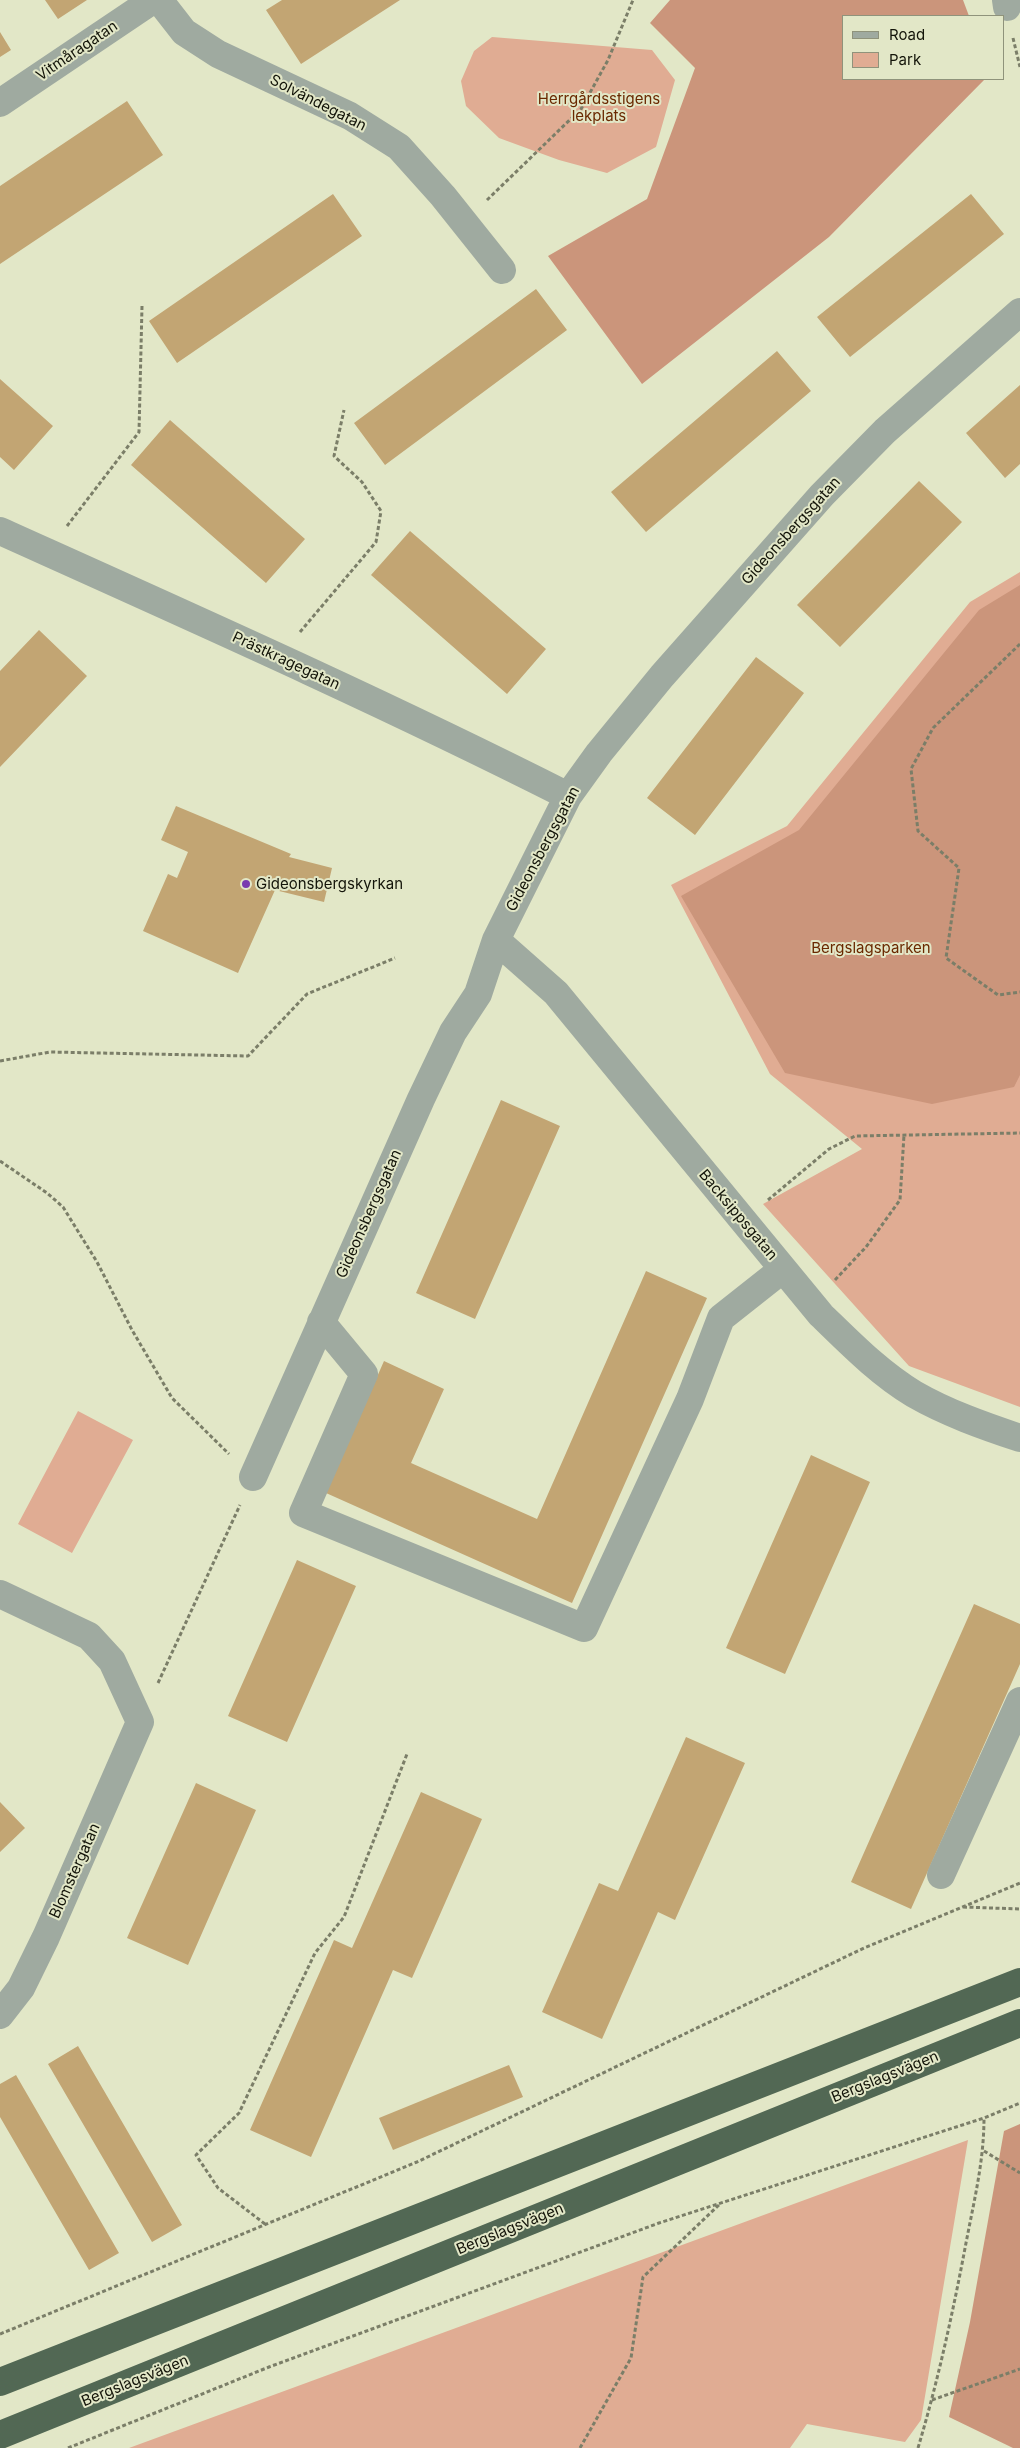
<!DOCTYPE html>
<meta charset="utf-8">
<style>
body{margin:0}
#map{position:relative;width:1020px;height:2448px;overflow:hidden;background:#e2e7c7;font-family:Inter,sans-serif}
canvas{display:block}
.legend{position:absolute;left:842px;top:15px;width:162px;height:65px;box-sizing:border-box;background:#e2e7c7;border:1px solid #8f937b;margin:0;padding:6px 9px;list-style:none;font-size:15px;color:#131409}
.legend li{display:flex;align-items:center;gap:10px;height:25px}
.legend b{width:25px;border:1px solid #8f937b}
</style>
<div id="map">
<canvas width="1020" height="2448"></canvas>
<ul class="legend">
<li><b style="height:6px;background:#9faaa0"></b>Road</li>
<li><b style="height:14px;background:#e0ac93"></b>Park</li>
</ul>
</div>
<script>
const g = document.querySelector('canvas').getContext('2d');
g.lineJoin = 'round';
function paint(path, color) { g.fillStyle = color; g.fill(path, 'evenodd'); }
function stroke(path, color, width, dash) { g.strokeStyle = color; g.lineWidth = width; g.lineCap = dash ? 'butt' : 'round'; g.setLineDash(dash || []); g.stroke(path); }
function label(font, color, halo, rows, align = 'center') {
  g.font = font + ' Inter,sans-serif'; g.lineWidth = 4; g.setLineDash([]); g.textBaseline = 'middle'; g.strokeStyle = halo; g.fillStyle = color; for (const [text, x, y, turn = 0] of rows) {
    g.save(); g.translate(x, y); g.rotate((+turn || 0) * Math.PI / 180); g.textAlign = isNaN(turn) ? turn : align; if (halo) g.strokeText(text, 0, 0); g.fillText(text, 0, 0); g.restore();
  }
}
const green = new Path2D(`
 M492 37 652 50 675 80 656 147 607 173 559 160 499 138 466 106 461 81 474 51Z
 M1020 572V1407L909 1366 763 1204 862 1149 770 1074 671 885 787 826 970 602Z
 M78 1411 133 1440 72 1553 18 1524Z
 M968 2140 921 2420 905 2442 807 2424 790 2448H129Z`);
const forest = new Path2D(`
 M670 0H963L969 16H844V79H985L829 237 642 384 548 256 647 199 695 68 650 23Z
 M1020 585V1075L1014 1087 932 1104 785 1073 681 896 799 830 979 610Z
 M1020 2124V2448H1013L949 2417 970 2322 1004 2131Z`);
const building = new Path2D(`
 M45 0H87L58 19Z
 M282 0H400L301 64 266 10Z
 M0 32 11 50 0 57Z
 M127 101 163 155 0 264V186Z
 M333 194 362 236 177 363 149 321Z
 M971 194 1004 234 850 357 817 317Z
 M536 289 567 330 385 465 354 423Z
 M777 351 811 391 646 532 611 492Z
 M0 379 53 426 14 470 0 457Z
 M1020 385V464L1005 478 966 433Z
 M170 420 305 539 266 583 131 465Z
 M919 481 962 522 840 647 797 605Z
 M410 531 546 649 507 694 371 575Z
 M39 630 87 676 0 767V671Z
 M756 657 804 693 695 835 647 798Z
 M176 806 291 854 289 857 332 868 324 902 275 890 238 973 143 931 168 874 177 878 188 852 161 840Z
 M501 1100 560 1126 475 1319 416 1293Z
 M646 1271 707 1298 572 1603 326 1493 384 1361 444 1389 411 1463 537 1519Z
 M811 1455 870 1482 785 1674 726 1648Z
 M297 1560 356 1586 287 1742 228 1716Z
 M974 1604 1020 1624V1664L911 1909 851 1882Z
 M686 1737 745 1763 675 1920 658 1912 602 2039 542 2012 599 1883 618 1891Z
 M196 1783 256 1810 188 1965 127 1938Z
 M421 1792 482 1819 412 1978 393 1970 311 2157 250 2130 334 1940 352 1948Z
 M0 1802 25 1828 0 1852Z
 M78 2046 182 2225 152 2242 48 2064Z
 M509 2065 523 2097 393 2150 379 2118Z
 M16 2075 119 2253 89 2270 0 2117V2084Z`);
const path = new Path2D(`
 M1013 38 1020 67
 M487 200 581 109 608 60 633 0
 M67 526 139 432 142 306
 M300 632 376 542 381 511 362 482 334 456 344 410
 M1020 644 933 728 911 769 918 831 959 868 946 958 998 995 1020 992
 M0 1061 50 1052 248 1056 307 994 395 958
 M0 1161 47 1193 63 1207 97 1262 132 1330 172 1398 229 1454
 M768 1200 829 1149 855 1136 1020 1133
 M835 1280 866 1247 900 1200 904 1135
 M158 1683 240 1505
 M963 1907 1020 1909
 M984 2151 1020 2173
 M265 2224 218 2188 196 2155 239 2113 315 1953 344 1917 407 1754
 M0 2334 417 2162 864 1948 1020 1883
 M932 2400 1020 2369
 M68 2448 269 2367 659 2223 984 2118 1020 2103
 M580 2448 631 2358 643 2277 720 2204
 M918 2448C938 2381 953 2312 966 2243 974 2201 984 2161 984 2118`);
const minor = new Path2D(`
 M159 0 184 32 218 54 350 116 399 147 443 196 502 270
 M1006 0 1007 7
 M0 103 153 0
 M0 531C191 617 382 702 568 796
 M496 940 556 993 821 1315C850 1343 879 1373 914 1394 947 1413 984 1426 1020 1438
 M321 1322 364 1374 303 1513 584 1628 690 1399 721 1318 783 1269
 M253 1477 421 1099 453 1032 478 994 496 940 568 796 599 753 662 676 822 495 885 431 1020 312
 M0 1594 89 1636 112 1661 140 1722 46 1937 21 1988 0 2015
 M941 1875 1020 1701`);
const highway = new Path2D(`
 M0 2382 1020 1982
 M0 2435 1020 2023`);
const markers = [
 [246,884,5,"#793aaf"]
];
const streetNames = [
 ["Vitmåragatan",77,51,-34],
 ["Solvändegatan",318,103,27],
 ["Gideonsbergsgatan",791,531,-48],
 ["Prästkragegatan",286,661,25],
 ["Gideonsbergsgatan",543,849,-62],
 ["Gideonsbergsgatan",369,1214,-66],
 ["Backsippsgatan",738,1215,50],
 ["Blomstergatan",75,1871,-66],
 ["Bergslagsvägen",885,2077,-22],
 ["Bergslagsvägen",510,2229,-22],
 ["Bergslagsvägen",135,2381,-22]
];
const parkNames = [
 ["Herrgårdsstigens",599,99],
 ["lekplats",599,116],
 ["Bergslagsparken",871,948]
];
const poiNames = [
 ["Gideonsbergskyrkan",256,884]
];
paint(green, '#e0ac93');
paint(forest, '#cb957b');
paint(building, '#c2a573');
stroke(path, '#7b7e68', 3, [4, 2.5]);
stroke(minor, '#9faaa0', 28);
stroke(highway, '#526854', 28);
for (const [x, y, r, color] of markers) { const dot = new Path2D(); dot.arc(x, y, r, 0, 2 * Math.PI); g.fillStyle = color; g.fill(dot); stroke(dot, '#e2e7c7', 2); }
label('15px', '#131409', '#e2e7c7', streetNames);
label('15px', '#6a2900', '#e2e7c7', parkNames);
label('15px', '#131409', '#e2e7c7', poiNames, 'left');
</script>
